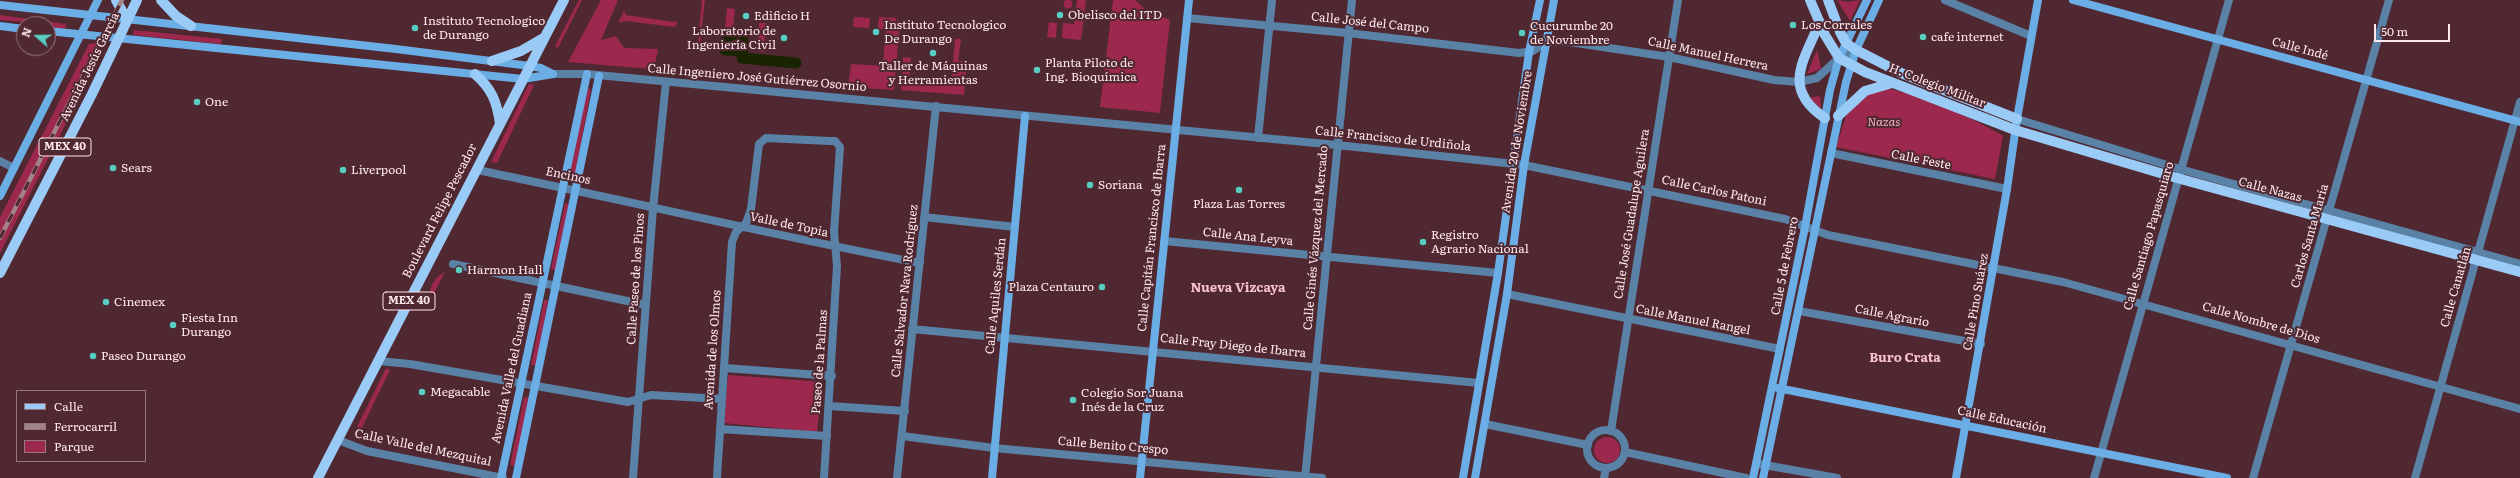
<!DOCTYPE html>
<meta charset="utf-8">
<style>
body{margin:0}
#map{position:relative;width:2520px;height:478px;overflow:hidden;background:#502831;font-family:Literata,serif}
canvas{display:block}
.legend{position:absolute;left:16px;top:390px;width:130px;height:72px;box-sizing:border-box;background:#502831;border:1px solid #96757c;margin:0;padding:5px 7px;list-style:none;font-size:12px;color:#fee8ec}
.legend li{display:flex;align-items:center;gap:8px;height:20px}
.legend b{width:20px;border:1px solid #96757c}
.north{position:absolute;left:16px;top:16px;width:40px;height:40px;box-sizing:border-box;background:#502831;border:1px solid #96757c;border-radius:50%;rotate:290deg;font-size:11px;font-weight:700;line-height:16px;text-align:center;color:#fee8ec}
.north::after{content:'';display:block;margin:auto;width:14px;height:18px;background:#57cec1;clip-path:polygon(50% 0,100% 100%,50% 72%,0 100%)}
.scale{position:absolute;left:2374px;top:24px;width:76px;height:18px;box-sizing:border-box;border:2px solid #fee8ec;border-top:0;padding-left:5px;font-size:12px;line-height:14px;white-space:nowrap;color:#fee8ec;-webkit-text-stroke:3px #502831;paint-order:stroke}
</style>
<div id="map">
<canvas width="2520" height="478"></canvas>
<ul class="legend">
<li><b style="height:5px;background:#9acbf7"></b>Calle</li>
<li><b style="height:5px;background:#a2838a"></b>Ferrocarril</li>
<li><b style="height:11px;background:#9c284e"></b>Parque</li>
</ul>
<div class="north">N</div>
<div class="scale">50 m</div>
</div>
<script>
const g = document.querySelector('canvas').getContext('2d');
g.lineJoin = 'round';
function paint(path, color) { g.fillStyle = color; g.fill(path, 'evenodd'); }
function stroke(path, color, width, dash) { g.strokeStyle = color; g.lineWidth = width; g.lineCap = dash ? 'butt' : 'round'; g.setLineDash(dash || []); g.stroke(path); }
function label(font, color, halo, rows, align = 'center') {
  g.font = font + ' Literata,serif'; g.lineWidth = 4; g.setLineDash([]); g.textBaseline = 'middle'; g.strokeStyle = halo; g.fillStyle = color; for (const [text, x, y, turn = 0] of rows) {
    g.save(); g.translate(x, y); g.rotate((+turn || 0) * Math.PI / 180); g.textAlign = isNaN(turn) ? turn : align; if (halo) g.strokeText(text, 0, 0); g.fillText(text, 0, 0); g.restore();
  }
}
const green = new Path2D(`
 M1063.5 4a4.5 4.5 0 1 1 9 0a4.5 4.5 0 1 1-9 0Z
 M579 0H582L558 48 555 46Z
 M601 0H618L601 40 616 36 624 48 658 49 655 64 651 69 568 62Z
 M702 0H705L700 43H698Z
 M1077 0H1086L1081 40 1062 38 1063 23 1074 24Z
 M1113 0H1135L1146 10 1170 20 1160 113 1100 107Z
 M1837 0 1848 2 1860 0 1850 21Z
 M727 8 735 9 733 28 725 27Z
 M624 11 626 15 674 22 677 21V24L675 27 625 21 618 23Z
 M0 15 66 24 65 29 48 27V24L0 20Z
 M854 17 870 18 869 28 853 27Z
 M879 17 896 18V21H900L894 90 848 87 851 64 883 66 886 29H878Z
 M1049 22 1057 23 1056 38 1047 37Z
 M759 23H766L764 52 757 51Z
 M134 30 222 39 221 44 133 35Z
 M955 39H961L958 61H967L964 95 901 90 903 57 911 58 909 80 951 84Z
 M95 43 102 53 0 253V217L89 44Z
 M1817 50 1821 69 1807 74Z
 M529 84 534 85 497 163 491 162Z
 M586 88 591 89 575 175 570 174Z
 M1884 88C1910 91 1981 121 2003 136L1995 179 1836 147 1848 110 1860 96Z
 M1820 96 1821 109 1809 98Z
 M565 203 569 204 555 270 551 269Z
 M445 272 430 301C428 289 434 277 445 272Z
 M544 300H548L537 366 531 365Z
 M386 368 390 370 359 434 355 431Z
 M728 375 823 382 817 432 724 423Z
 M524 397 530 398 515 466 510 465Z
 M1594 450a13 13 0 1 1 26 0a13 13 0 1 1-26 0Z`);
const canal = new Path2D(`
 M731 33 742 35 743 51 725 50 726 40Z
 M743 51 742 58 796 63`);
const street = new Path2D(`
 M1945 0 2031 36
 M1187 18 1348 33 1519 53 1533 51 1546 42 1563 41 1669 57 1774 80 1799 82 1817 78 1839 58 1856 50
 M553 74H587L1337 145 1524 165 1785 219 1828 235 2063 282 2520 409
 M2017 119 2180 169 2520 264
 M1258 138 1272 0
 M1831 153 2007 189
 M0 161 14 168
 M477 170C625 200 771 235 920 263
 M924 217 1015 227
 M1164 241 1498 273
 M453 264 646 305
 M1507 294 1780 349
 M1799 311 1981 344
 M912 329 1479 383
 M379 361 410 364 628 402 651 395 722 399
 M725 368 832 376
 M829 406 905 411
 M1485 424 1588 445
 M720 429 827 436
 M1587 449a19 19 0 1 1 38 0a19 19 0 1 1-38 0Z
 M1611 431 1678 0
 M902 436 994 448 1322 478
 M338 440 367 451 503 478
 M1625 452 1746 478
 M1759 464 1837 478
 M633 478 653 208 666 82
 M717 478 732 242 736 232 746 223 751 209 759 144 766 138 830 141H835L840 147 834 232 837 266 824 478
 M897 478 936 106
 M1305 478 1352 0
 M1604 478 1606 468
 M2094 478 2229 0
 M2253 478 2389 0
 M2415 478 2520 102`);
const secondary = new Path2D(`
 M2073 0 2520 122
 M0 5 396 49 530 66 541 68 553 74
 M0 26 24 29
 M48 31 523 79 553 74
 M0 196 98 0
 M1778 388 2227 478
 M501 478 587 74
 M516 478 599 76
 M992 478 1025 116
 M1140 478 1189 0
 M1463 478 1498 273 1529 52 1540 0
 M1475 478 1507 294 1524 165 1554 0
 M1753 478 1805 227 1830 90 1839 58 1867 0
 M1763 478 1846 82 1856 50 1879 0
 M1956 478 2007 189 2017 119 2038 0`);
const primary = new Path2D(`
 M116 0 127 20
 M161 0 176 16 191 26
 M1810 0 1825 35 1839 58 1865 72 2015 130 2177 178 2520 272
 M1828 0 1840 32 1846 43 1856 50 1901 73 2017 119
 M1820 22C1804 60 1781 89 1825 118
 M492 61 521 51 545 37
 M475 74C492 89 497 102 500 124
 M1838 116 1865 91 1892 83
 M0 273 92 94 137 0
 M318 478 564 0`);
const rail = new Path2D(`
 M0 238 122 0`);
const markers = [
 [1060,15,4,"#57cec1"],
 [746,16,4,"#57cec1"],
 [1793,25,4,"#57cec1"],
 [415,28,4,"#57cec1"],
 [876,32,4,"#57cec1"],
 [1522,33,4,"#57cec1"],
 [1923,37,4,"#57cec1"],
 [784,38,4,"#57cec1"],
 [933,53,4,"#57cec1"],
 [1037,70,4,"#57cec1"],
 [197,102,4,"#57cec1"],
 [113,168,4,"#57cec1"],
 [343,170,4,"#57cec1"],
 [1090,185,4,"#57cec1"],
 [1239,190,4,"#57cec1"],
 [1423,242,4,"#57cec1"],
 [459,270,4,"#57cec1"],
 [1102,287,4,"#57cec1"],
 [106,302,4,"#57cec1"],
 [173,325,4,"#57cec1"],
 [93,356,4,"#57cec1"],
 [422,392,4,"#57cec1"],
 [1073,400,4,"#57cec1"]
];
const shields = [
 [65,147,52],
 [409,301,52]
];
const shieldNames = [
 ["MEX 40",65,147],
 ["MEX 40",409,301]
];
const poiNames = [
 ["Obelisco del ITD",1068,15],
 ["Edificio H",754,16],
 ["Instituto Tecnologico",423,21],
 ["de Durango",423,35],
 ["Instituto Tecnologico",884,25],
 ["De Durango",884,39],
 ["Los Corrales",1801,25],
 ["Cucurumbe 20",1530,26],
 ["de Noviembre",1530,40],
 ["Laboratorio de",776,31,"right"],
 ["Ingeniería Civil",776,45,"right"],
 ["cafe internet",1931,37],
 ["Planta Piloto de",1045,63],
 ["Ing. Bioquímica",1045,77],
 ["Taller de Máquinas",933,66,"center"],
 ["y Herramientas",933,80,"center"],
 ["One",205,102],
 ["Sears",121,168],
 ["Liverpool",351,170],
 ["Soriana",1098,185],
 ["Plaza Las Torres",1239,204,"center"],
 ["Registro",1431,235],
 ["Agrario Nacional",1431,249],
 ["Harmon Hall",467,270],
 ["Plaza Centauro",1094,287,"right"],
 ["Cinemex",114,302],
 ["Fiesta Inn",181,318],
 ["Durango",181,332],
 ["Paseo Durango",101,356],
 ["Megacable",430,392],
 ["Colegio Sor Juana",1081,393],
 ["Inés de la Cruz",1081,407]
];
const streetNames = [
 ["Calle José del Campo",1370,23,6],
 ["Calle Indé",2300,49,15],
 ["Calle Manuel Herrera",1708,54,12],
 ["Avenida Jesús García",90,67,-64],
 ["Calle Ingeniero José Gutiérrez Osornio",757,78,5],
 ["H. Colegio Militar",1937,86,21],
 ["Calle Francisco de Urdiñola",1393,139,6],
 ["Avenida 20 de Noviembre",1517,142,-81],
 ["Calle Feste",1921,160,11],
 ["Encinos",568,176,12],
 ["Calle Nazas",2270,190,15],
 ["Calle Carlos Patoni",1714,191,12],
 ["Boulevard Felipe Pescador",440,211,-63],
 ["Calle José Guadalupe Aguilera",1632,214,-81],
 ["Valle de Topia",789,225,12],
 ["Calle Santiago Papasquiaro",2149,236,-74],
 ["Carlos Santa María",2310,236,-74],
 ["Calle Ana Leyva",1248,237,6],
 ["Calle Capitán Francisco de Ibarra",1152,238,-84],
 ["Calle Ginés Vázquez del Mercado",1316,238,-85],
 ["Calle 5 de Febrero",1785,266,-79],
 ["Calle Paseo de los Pinos",636,279,-86],
 ["Calle Canatlán",2456,287,-74],
 ["Calle Salvador Nava Rodríguez",905,291,-84],
 ["Calle Aquiles Serdán",996,296,-84],
 ["Calle Pino Suárez",1976,302,-80],
 ["Calle Agrario",1892,316,11],
 ["Calle Manuel Rangel",1693,320,11],
 ["Calle Nombre de Dios",2261,323,16],
 ["Calle Fray Diego de Ibarra",1233,346,6],
 ["Avenida de los Olmos",713,350,-86],
 ["Paseo de la Palmas",820,362,-86],
 ["Avenida Valle del Guadiana",512,368,-78],
 ["Calle Educación",2002,420,12],
 ["Calle Benito Crespo",1113,446,5],
 ["Calle Valle del Mezquital",423,448,12]
];
const parkNames = [
 ["Nazas",1884,122]
];
const neighbourhoodNames = [
 ["Nueva Vizcaya",1238,288],
 ["Buro Crata",1905,358]
];
paint(green, '#9c284e');
stroke(canal, '#192500', 11);
stroke(street, '#5a82a6', 8);
stroke(secondary, '#6bade5', 8);
stroke(primary, '#9acbf7', 10);
stroke(rail, '#a2838a', 4.5);
stroke(rail, '#502831', 3, [9]);
for (const [x, y, r, color] of markers) { const dot = new Path2D(); dot.arc(x, y, r, 0, 2 * Math.PI); g.fillStyle = color; g.fill(dot); stroke(dot, '#502831', 1.5); }
for (const [x, y, w] of shields) { const box = new Path2D(); box.roundRect(x - w / 2, y - 9, w, 18, 3); g.fillStyle = '#502831'; g.fill(box); stroke(box, '#fee8ec', 1); }
label('bold 11px', '#fee8ec', null, shieldNames);
label('12px', '#fee8ec', '#502831', poiNames, 'left');
label('12px', '#fee8ec', '#502831', streetNames);
label('italic 12px', '#ecaeba', '#502831', parkNames);
label('bold 13px', '#f8c3cd', '#502831', neighbourhoodNames);
</script>
